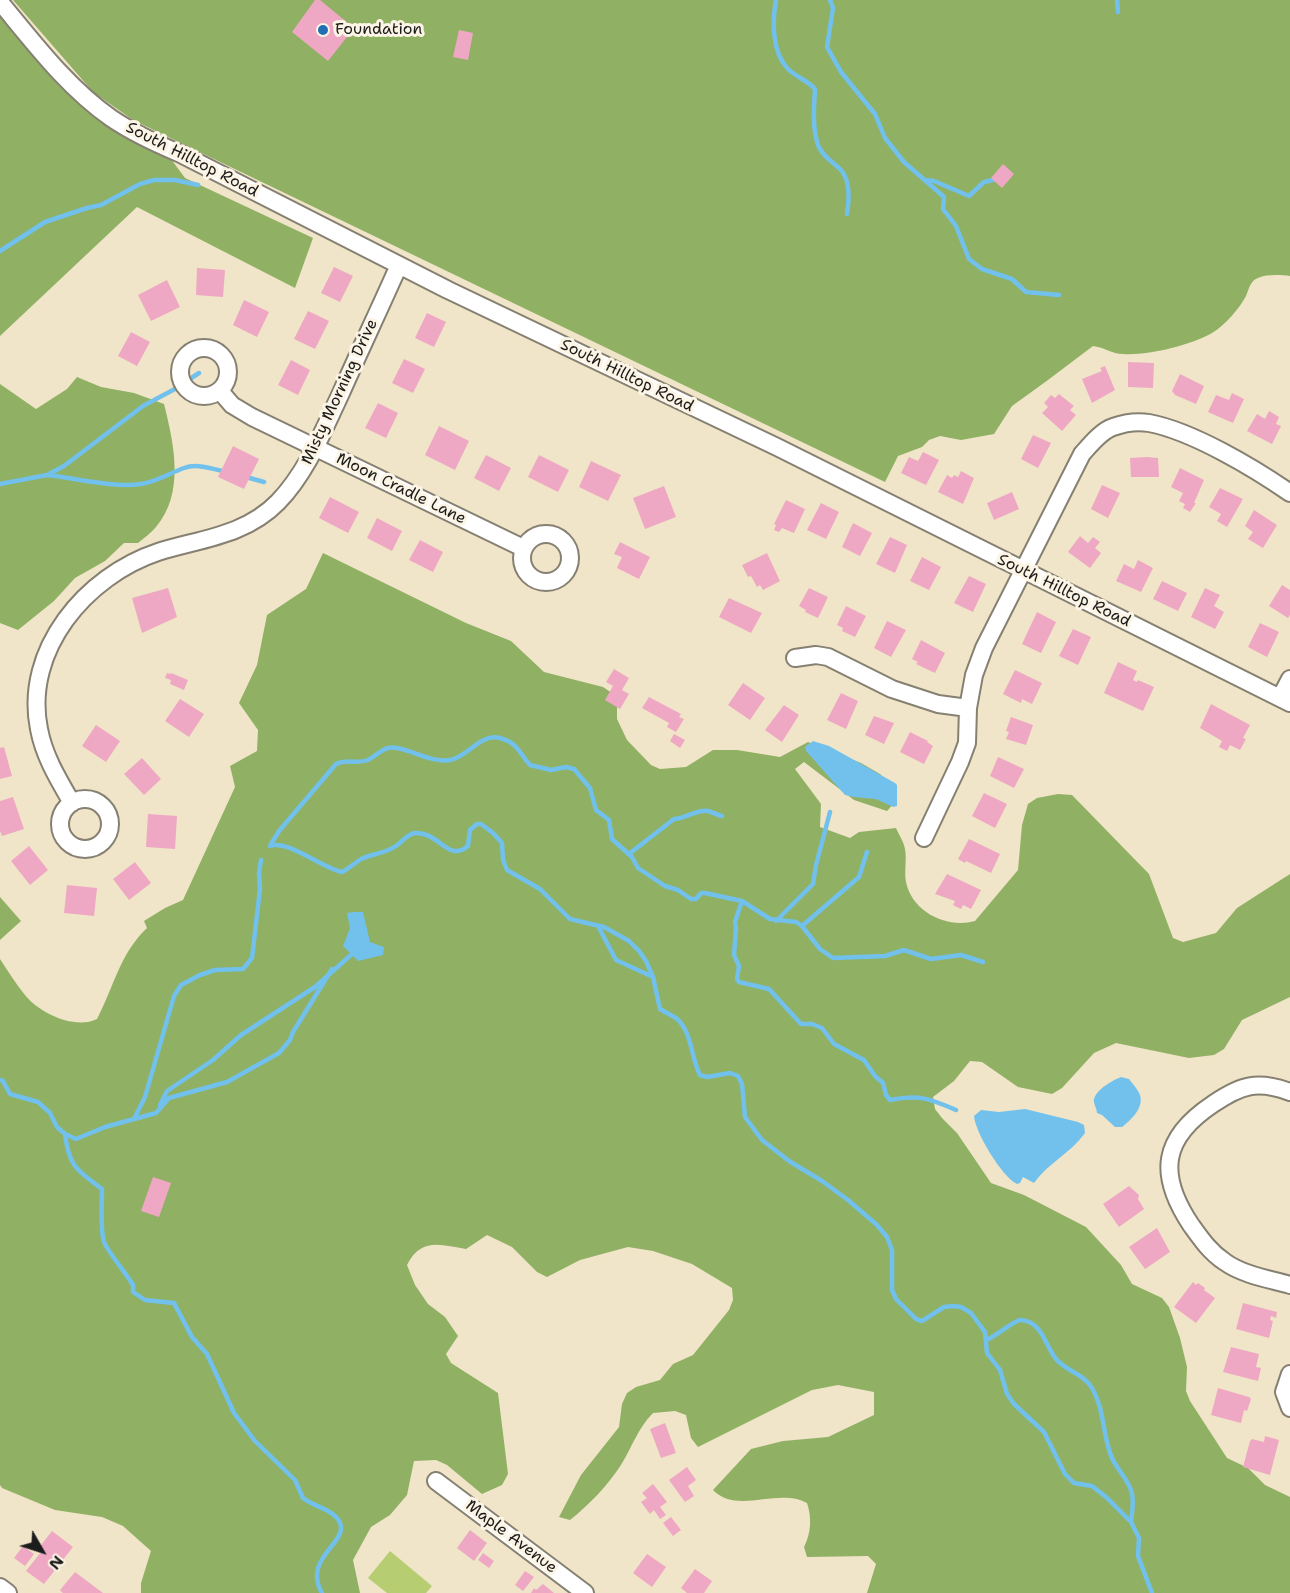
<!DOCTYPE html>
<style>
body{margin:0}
#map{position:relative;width:1290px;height:1593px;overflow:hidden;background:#f0e5c8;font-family:"Shantell Sans",sans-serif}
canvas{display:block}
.north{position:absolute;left:12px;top:1521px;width:60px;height:60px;-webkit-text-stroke:4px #fcf5e5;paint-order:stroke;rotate:129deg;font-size:16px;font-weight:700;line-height:24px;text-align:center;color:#1c1c1c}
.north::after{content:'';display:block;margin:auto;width:21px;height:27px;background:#1c1c1c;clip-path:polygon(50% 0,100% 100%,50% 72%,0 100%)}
</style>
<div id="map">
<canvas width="1290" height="1593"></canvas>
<div class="north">N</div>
</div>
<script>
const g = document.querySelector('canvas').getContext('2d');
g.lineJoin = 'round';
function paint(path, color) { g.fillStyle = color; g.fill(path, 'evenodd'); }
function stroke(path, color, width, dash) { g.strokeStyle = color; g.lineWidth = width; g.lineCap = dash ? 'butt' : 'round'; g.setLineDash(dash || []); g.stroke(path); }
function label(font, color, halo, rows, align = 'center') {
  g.font = font + ' "Shantell Sans",sans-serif'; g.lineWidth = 6; g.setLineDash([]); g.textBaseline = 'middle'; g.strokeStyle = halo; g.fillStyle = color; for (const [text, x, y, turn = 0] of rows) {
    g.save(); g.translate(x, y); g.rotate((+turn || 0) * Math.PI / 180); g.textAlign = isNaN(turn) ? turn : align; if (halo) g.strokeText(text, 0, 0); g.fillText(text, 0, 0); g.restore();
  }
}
const green = new Path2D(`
 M390 1551 432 1586 426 1593H387L368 1578Z`);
const forest = new Path2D(`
 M13 0H1290V276C1281 275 1267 274 1258 278 1250 281 1249 289 1246 296 1239 309 1225 325 1212 333 1192 345 1146 356 1123 354 1112 354 1104 347 1093 346L1048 380 1012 406 994 434 961 440 940 436 929 440 922 447 898 456 885 482 133 120 93 92Z
 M0 14 25 44 168 155 185 178 313 238 295 288 137 207 0 336Z
 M77 377 101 387 134 393 164 404C174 444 185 493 156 527 151 533 144 538 138 543H124L105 561 75 578 54 601 18 630 0 623V384L36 409 67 389Z
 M323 553 466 623 511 641 544 672 603 687 612 693 617 704V719L627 740 651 765 660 769 686 767 713 750H737L780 757 808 742 861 763 880 774 897 791 895 802 887 811 854 800 804 762 795 769 821 804 820 827 850 838 859 832 896 828C899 835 904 842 905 849 907 860 904 872 906 882 912 912 947 929 975 921L1018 870 1022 825 1028 804 1037 798 1058 794 1072 795 1149 874 1173 938 1183 942 1216 933 1237 908 1290 874V997L1242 1020 1224 1049 1214 1055 1189 1058 1116 1043 1094 1053 1062 1088 1052 1094 1018 1087 982 1062 970 1061 954 1081 933 1097 935 1109 942 1118 957 1133 991 1183 1024 1195 1086 1227 1121 1265 1132 1284 1162 1298 1169 1307 1180 1338 1187 1367 1186 1391 1190 1401 1227 1458 1248 1468 1265 1485 1290 1497V1593H867L876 1564 868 1556 807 1557 804 1547C811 1533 812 1518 807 1503 778 1487 737 1515 713 1490L751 1449 783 1441 828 1437 874 1415V1392L838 1385 812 1390 698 1447 691 1438 686 1415 675 1411 653 1413C638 1428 632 1447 621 1465 607 1486 590 1504 570 1520L559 1517 581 1475 619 1427 622 1404 627 1393 636 1387 660 1380 673 1364 693 1355 729 1310 733 1300 732 1288 692 1264 653 1251 628 1247 580 1260 547 1277 537 1272 512 1247 487 1235 466 1249C441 1245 421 1237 407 1265L415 1285 428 1304 445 1317 458 1336 446 1354 451 1363 498 1393 508 1474 502 1485 482 1494 447 1465 436 1460 414 1461 407 1495 390 1515 371 1527 353 1560 360 1593H141V1583L151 1551 123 1526 102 1517 55 1510 2 1488 0 1485V959C8 971 16 984 25 995 39 1013 75 1030 97 1019 114 987 119 955 147 928L144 921 165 908 183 900 235 787 230 766 257 751 258 730 239 703 257 665 267 615 306 589Z
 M0 897 21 921 0 940Z`);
const water = new Path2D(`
 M813 741 829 746 895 783 897 785V806L893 807 876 799 854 797 845 795 806 751 805 747Z
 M354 912H363L370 942 384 947 383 955 358 961 343 946 350 928 347 913Z
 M1121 1077 1129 1079C1133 1084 1138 1090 1140 1095 1144 1108 1131 1120 1122 1127H1115L1102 1115 1097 1113C1097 1108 1093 1104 1094 1099 1097 1089 1113 1080 1121 1077Z
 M1025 1109 1078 1122 1084 1125 1085 1133C1071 1153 1048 1163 1034 1183L1023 1177 1020 1183 1017 1184C1002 1177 975 1132 974 1116L981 1110 999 1112Z`);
const stream = new Path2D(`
 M776 0C772 21 772 53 788 69 796 77 807 80 815 89 814 107 812 127 818 145 822 156 832 161 840 169 851 180 849 200 847 214
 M830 0 833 8 827 47 841 72 875 114 885 138 904 162 944 197 943 209 956 226 969 259 982 269 1012 279 1026 292 1059 295
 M1117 0 1118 12
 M925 180 934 181 969 196 984 182 997 179
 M0 251 45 222 87 208 101 205 140 184 154 180H175L198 185
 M47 475C76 478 112 488 141 484 156 482 170 473 184 468 197 463 213 469 226 472
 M246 477 264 482
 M0 484 47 475 64 466 143 406 173 390 199 373
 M271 844 279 831 336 764C346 759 357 764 368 760 378 755 384 745 397 748 414 751 433 763 450 760 468 757 480 733 500 738 518 743 519 753 530 765L551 770 566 767 574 769 590 788 596 810 609 820 612 839 632 857 638 868 665 886 678 890 691 899H696L701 893H705L742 901 770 919 796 922 802 926 820 949 833 958 885 956 904 950 931 959 961 955 983 962
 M270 846C287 839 322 868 342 872 349 868 355 863 361 859 372 854 386 853 396 846 402 842 407 834 415 833 440 832 448 863 468 846L470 830 477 824H481L493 833 502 843 503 860 507 870 540 889 570 919 604 927 629 941 639 951 646 961 653 977 660 1009C665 1012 671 1015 676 1018 692 1031 691 1058 700 1075L707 1077 730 1073 738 1076 742 1084 745 1117 762 1140 789 1161 822 1181 848 1200 877 1225 887 1237 892 1250V1290L896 1299 916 1319 922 1321 944 1307 953 1306 961 1307 971 1313 985 1332 987 1353 1000 1370 1007 1394 1014 1404 1044 1432 1065 1474 1074 1483 1092 1486 1106 1497 1131 1522 1139 1538 1138 1556 1152 1593
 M629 854 674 819C685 819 697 809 708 811 712 812 717 815 722 816
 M742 901 735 922 736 928 734 955 739 966 737 979 739 982 769 989 801 1024H812L822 1028 834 1044 864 1060 875 1076 883 1083 886 1095 890 1100C919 1094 931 1099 956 1110
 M776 921 813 884 816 865 830 812
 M598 926 616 960 653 977
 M802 926 859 877 867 852
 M0 1080 3 1081 10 1094 38 1102 50 1113 57 1127 65 1134 76 1139 105 1127 156 1113 169 1098 227 1082 279 1053 290 1040 293 1032 332 969
 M160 1105 167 1091 213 1060 241 1035 315 987 352 954
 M134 1119 145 1097 174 996 181 985 200 975 215 970 243 969 252 958 260 889 259 873 261 860
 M65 1134C69 1167 77 1170 102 1189 102 1204 100 1230 104 1242 108 1252 126 1273 133 1285V1292L145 1300 174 1303 192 1337 207 1354 234 1413 255 1441 295 1480 303 1498C313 1506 328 1508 336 1517 358 1540 300 1555 322 1593
 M986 1340C996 1337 1015 1319 1021 1320 1043 1322 1045 1346 1056 1359 1066 1371 1084 1374 1092 1388 1105 1410 1102 1435 1112 1458 1117 1470 1130 1481 1132 1494 1134 1503 1132 1513 1131 1522`);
const building = new Path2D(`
 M315 0H320L354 28 328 61 292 32Z
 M459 30 473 33 468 60 453 57Z
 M1003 164 1014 174 1002 188 991 178Z
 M334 267 353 276 340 302 321 293Z
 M197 268 225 270 223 297 196 295Z
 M167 280 180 307 151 321 138 295Z
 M244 300 269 312 257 337 233 325Z
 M308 311 329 321 315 349 294 339Z
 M427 313 446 322 434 347 415 338Z
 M131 332 150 342 137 366 118 356Z
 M404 359 425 369 413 393 392 383Z
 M291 360 310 370 298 395 278 385Z
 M1128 362 1154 363 1153 388 1128 387Z
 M1105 366 1115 390 1092 403 1082 379 1102 371 1100 368Z
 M1180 374 1204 386 1196 404 1175 395 1172 391Z
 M1232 393 1244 399 1233 423 1208 412 1216 395 1229 400Z
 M1059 394 1074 406 1070 410 1076 415 1062 431 1042 413 1048 407 1044 403 1051 395 1055 398Z
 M378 403 398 413 386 438 365 428Z
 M1269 411 1279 417 1276 424 1281 426 1272 444 1247 431 1257 414 1265 419Z
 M439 426 469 441 455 470 425 455Z
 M1033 435 1051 443 1038 468 1021 459Z
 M233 446 259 459 244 489 218 477Z
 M923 452 939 460 926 485 901 473 909 457 918 461Z
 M486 455 511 468 499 491 474 478Z
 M539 455 569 470 558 492 528 477Z
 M1147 457 1158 458 1159 477H1131L1130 458Z
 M591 461 621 475 608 501 579 487Z
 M1180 468 1204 480 1194 503H1196L1190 512 1183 508 1185 504 1179 501 1183 493 1171 487Z
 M961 471 974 478 963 504 938 492 947 475 952 478 954 475 958 477Z
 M1102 485 1120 493 1108 518 1091 509Z
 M664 486 676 517 645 529 633 498Z
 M1220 488 1243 499 1227 527 1217 521 1221 514 1209 507Z
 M1012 492 1019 509 994 520 987 503Z
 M330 497 359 512 348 533 319 518Z
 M786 500 805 509 794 533 782 528 779 532 774 530 776 525 774 524Z
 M821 503 839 512 826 539 807 530Z
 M1254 510 1277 525 1263 548 1248 539 1253 532 1245 526Z
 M377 518 402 531 392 551 367 538Z
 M853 523 872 533 860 556 842 547Z
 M1080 536 1088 543 1093 537 1100 542 1095 548 1101 553 1090 568 1068 552Z
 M890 537 907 545 895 573 876 564Z
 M420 540 443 552 433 572 409 560Z
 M620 542 650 557 639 579 617 568 622 557 614 554Z
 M767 553 780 581 763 590 760 585 757 587 751 576 748 577 742 565Z
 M922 557 941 567 929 590 910 581Z
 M1138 560 1153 568 1141 592 1116 581 1124 564 1134 569Z
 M969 576 986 584 973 612 954 603Z
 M1162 581 1187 593 1178 611 1153 599Z
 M1282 585 1290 590V615L1288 618 1269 606Z
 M168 588 177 617 142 633 132 598Z
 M809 588 828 597 818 618 805 612 806 610 799 606Z
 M1205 588 1220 595 1214 606 1224 612 1215 629 1191 617Z
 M729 598 762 613 751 633 719 617Z
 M846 606 866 616 855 637 842 631 843 628 837 625Z
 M1037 612 1056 622 1041 653 1022 644Z
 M887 621 906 630 891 657 874 648Z
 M1260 623 1279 632 1267 657 1248 647Z
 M1073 629 1091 637 1078 665 1059 656Z
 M921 640 945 653 935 673 916 664 918 662 912 659Z
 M1118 662 1137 671 1133 680 1137 682 1138 680 1154 687 1143 711 1104 693Z
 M614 669 629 678 622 690 629 694 620 709 605 700 613 686 606 682Z
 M1015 670 1042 683 1032 704 1022 699 1021 703 1003 694Z
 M167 673 170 674 171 673 188 680 184 690 170 684 171 680 165 678Z
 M743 683 765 698 750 720 728 705Z
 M841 693 858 701 846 729 827 720Z
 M649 697 681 714 679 717 684 719 676 732 667 727 669 723 642 708Z
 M180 699 204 714 189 737 165 721Z
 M1211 704 1250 725 1243 738 1246 739 1240 750 1230 745 1227 751 1219 747 1222 741 1200 728Z
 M784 705 799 715 782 742 765 730Z
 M874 716 894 723 884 744 865 735Z
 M1011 717 1033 725 1026 745 1006 739 1009 732 1006 731Z
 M96 725 120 741 106 762 82 746Z
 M910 732 928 741 927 742 933 746 924 764 900 752Z
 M674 734 685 740 680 748 670 741Z
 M4 747 12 776 0 779V748Z
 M998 757 1024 769 1014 788 990 776Z
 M142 758 161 779 144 795 124 774Z
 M984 793 1007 804 995 828 972 816Z
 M13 797 24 829 2 836 0 831V801Z
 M148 814 177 816 175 849 146 847Z
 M969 839 1000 854 991 873 966 861 965 863 958 859Z
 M29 846 48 870 30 885 11 861Z
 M135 862 151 883 129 900 113 879Z
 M947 874 981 890 971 909 963 905 961 909 953 905 955 901 935 894Z
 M67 885 97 888 94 916 64 913Z
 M153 1177 171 1183 159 1217 141 1211Z
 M1129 1186 1139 1195 1138 1199 1144 1209 1119 1227 1103 1204Z
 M1157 1228 1170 1252 1145 1269 1129 1247Z
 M1193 1282 1196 1285 1198 1283 1205 1288 1204 1290 1215 1298 1196 1323 1174 1307Z
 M1243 1303 1277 1312 1276 1318 1271 1316 1270 1320 1273 1321 1269 1338 1236 1329Z
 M1231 1347 1259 1354 1256 1367 1261 1368 1258 1381 1223 1372Z
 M1218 1388 1249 1397 1251 1399 1247 1411 1244 1410 1241 1423 1211 1415Z
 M665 1423 676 1453 661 1458 650 1429Z
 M1265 1436 1279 1440 1270 1475 1243 1467 1250 1441 1252 1439 1264 1442Z
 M687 1467 696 1480 688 1486 694 1496 685 1502 669 1480Z
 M653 1484 667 1502 660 1507 666 1515 660 1519 654 1510 650 1514 641 1502 647 1498 642 1493Z
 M671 1517 681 1530 673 1536 663 1523Z
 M470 1530 487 1543 474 1561 457 1548Z
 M52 1531 73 1547 44 1584 26 1571 41 1552 37 1550Z
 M23 1546 34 1554 25 1566 14 1558Z
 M483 1553 494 1561 489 1568 478 1560Z
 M647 1554 666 1567 652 1587 633 1573Z
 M695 1569 712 1581 704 1593H687L681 1588Z
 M525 1571 534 1577 523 1591 515 1585Z
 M75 1572 103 1593H63L60 1590Z
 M543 1584 554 1593H531L534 1588 536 1590Z`);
const minor = new Path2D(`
 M0 2C34 43 67 87 111 118 133 133 157 144 181 154L448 290 777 447 1290 703
 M180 372a24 24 0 1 1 48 0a24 24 0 1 1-48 0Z
 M220 391 232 405 252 417 523 548
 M522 558a24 24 0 1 1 48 0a24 24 0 1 1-48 0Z
 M795 658 816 655 828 657 892 689 938 704 968 708
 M1280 698 1290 679
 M60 824a25 25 0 1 1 50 0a25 25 0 1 1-50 0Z
 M72 803C58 779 44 756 39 729 23 650 86 576 158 552 199 539 245 536 278 502 307 472 323 431 341 393 360 350 380 308 399 265
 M924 838 960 762 967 743 968 708 974 675 984 648 1082 454C1090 445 1101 431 1113 427 1124 423 1137 421 1149 423 1192 431 1254 468 1290 493
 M1290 1092C1257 1080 1241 1085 1213 1104 1162 1138 1157 1174 1191 1225 1201 1239 1210 1252 1225 1262 1243 1275 1269 1279 1290 1285
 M1290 1374 1284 1392 1290 1408
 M436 1481 585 1593
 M0 1587 8 1593`);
const markers = [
 [323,30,6,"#1f6fb2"]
];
const poiNames = [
 ["Foundation",335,30]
];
const streetNames = [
 ["South Hilltop Road",192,160,27],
 ["South Hilltop Road",627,376,26],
 ["Misty Morning Drive",340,392,-65],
 ["Moon Cradle Lane",401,489,26],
 ["South Hilltop Road",1064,591,26],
 ["Maple Avenue",511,1537,37]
];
paint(green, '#b6cd72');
paint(forest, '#90b064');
paint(water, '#71c1ec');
stroke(stream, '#71c1ec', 4.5);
paint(building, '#efa8c3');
stroke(minor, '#868072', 20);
stroke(minor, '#fff', 16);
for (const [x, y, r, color] of markers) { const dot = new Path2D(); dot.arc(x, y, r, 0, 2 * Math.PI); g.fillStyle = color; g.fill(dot); stroke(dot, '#fcf5e5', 2); }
label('16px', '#1c1c1c', '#fcf5e5', poiNames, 'left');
label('16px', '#1c1c1c', '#fcf5e5', streetNames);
</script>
